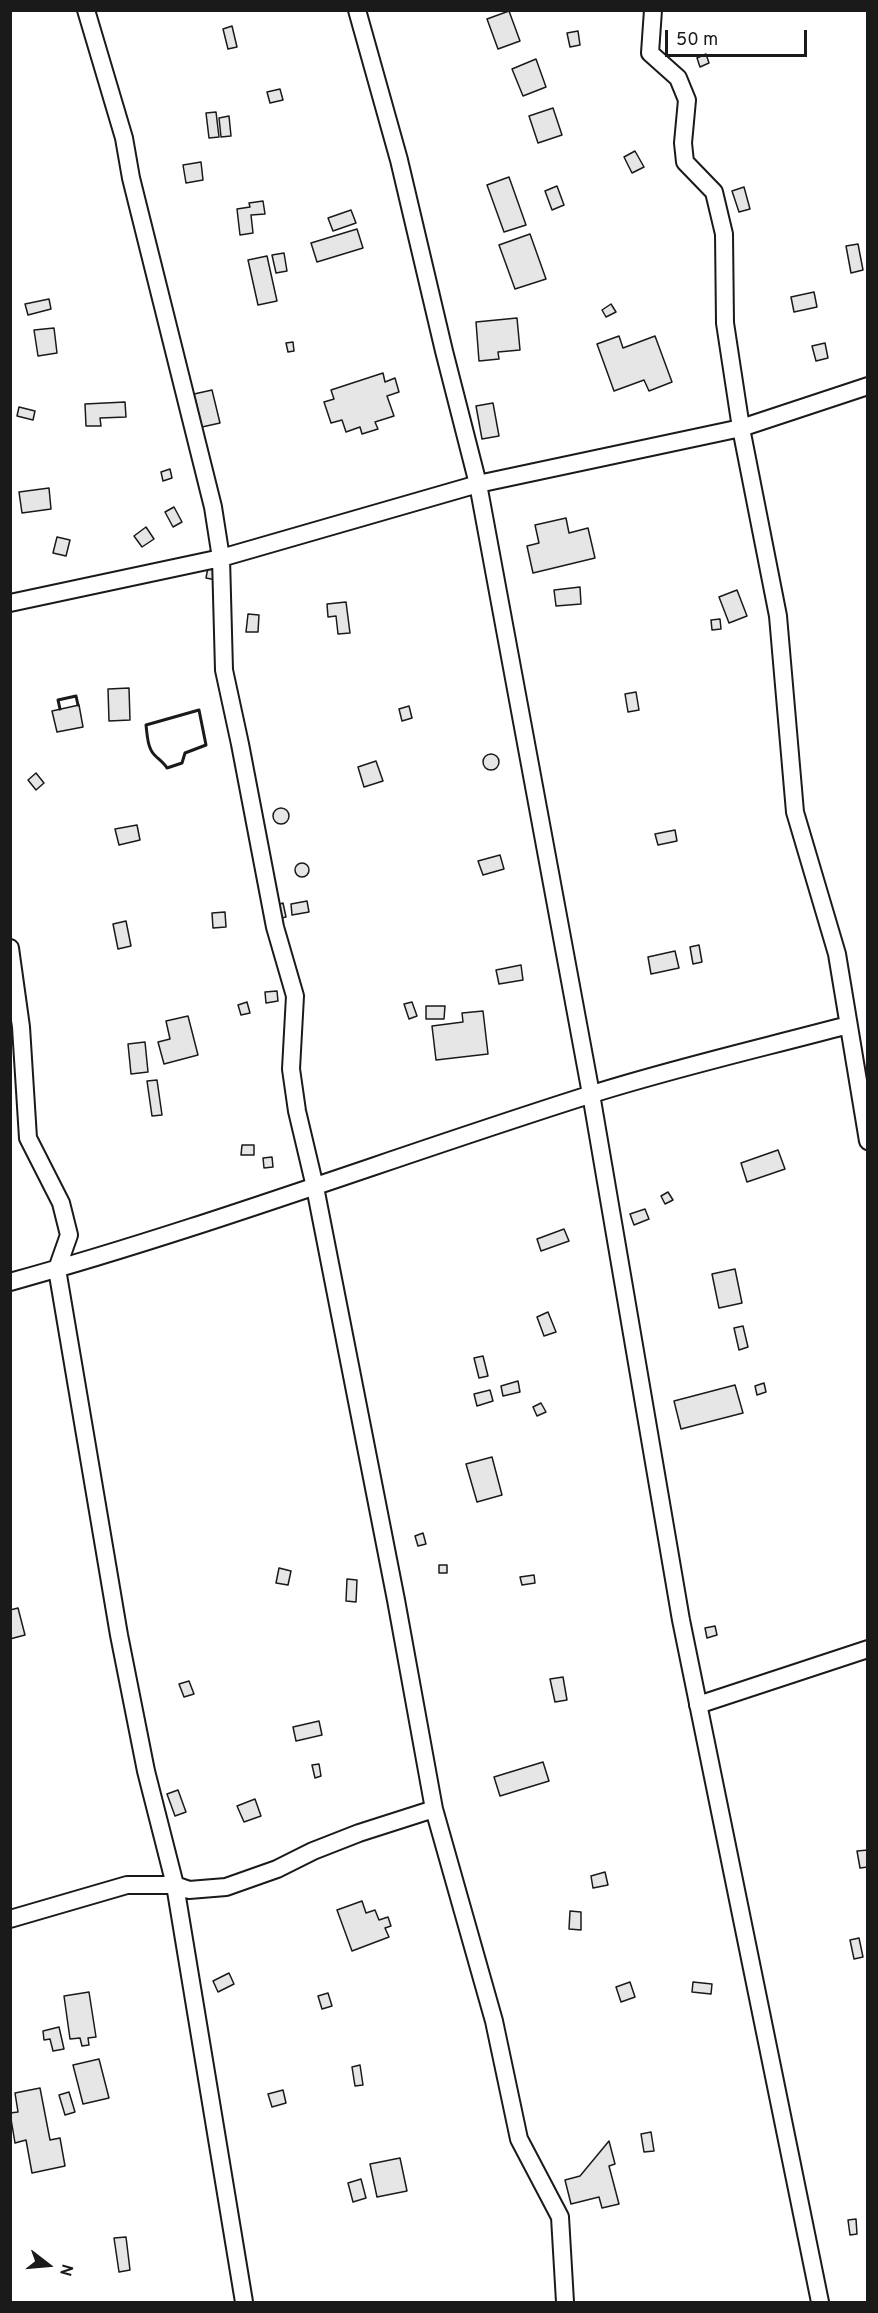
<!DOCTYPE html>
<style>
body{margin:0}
#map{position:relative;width:878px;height:2313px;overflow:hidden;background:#fff;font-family:Overpass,sans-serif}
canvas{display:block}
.frame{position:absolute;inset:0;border:12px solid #1a1a1a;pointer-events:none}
.north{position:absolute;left:18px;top:2235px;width:60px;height:60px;-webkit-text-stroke:4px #fff;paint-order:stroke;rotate:106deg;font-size:16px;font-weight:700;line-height:24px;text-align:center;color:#1a1a1a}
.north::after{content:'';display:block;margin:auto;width:21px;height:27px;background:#1a1a1a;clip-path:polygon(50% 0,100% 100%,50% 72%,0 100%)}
.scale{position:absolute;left:665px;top:30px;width:142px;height:27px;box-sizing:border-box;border:3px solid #1a1a1a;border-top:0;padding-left:8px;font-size:18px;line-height:21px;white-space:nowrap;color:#1a1a1a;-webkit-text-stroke:4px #fff;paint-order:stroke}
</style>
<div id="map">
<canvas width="878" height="2313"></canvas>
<div class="frame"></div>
<div class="north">N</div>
<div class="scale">50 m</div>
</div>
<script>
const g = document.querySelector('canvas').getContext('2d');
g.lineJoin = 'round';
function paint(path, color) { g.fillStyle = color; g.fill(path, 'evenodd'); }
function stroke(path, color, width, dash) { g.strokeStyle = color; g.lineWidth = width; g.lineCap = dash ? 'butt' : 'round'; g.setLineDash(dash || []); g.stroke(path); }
const building = new Path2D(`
 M509 11 520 41 498 49 487 19Z
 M232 26 237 47 228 49 223 29Z
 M578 31 580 45 570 47 567 33Z
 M706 54 709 63 700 67 697 58Z
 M536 59 546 87 523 96 512 69Z
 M280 89 283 100 270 103 267 92Z
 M553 108 562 135 538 143 529 116Z
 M216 112 219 137 209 138 206 113Z
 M229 116 231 136 221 137 219 118Z
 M635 151 644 167 632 173 624 157Z
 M201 162 203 180 186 183 183 165Z
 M509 177 526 225 504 232 487 185Z
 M557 186 564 205 552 210 545 191Z
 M744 187 750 209 739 212 732 191Z
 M263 201 265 214 251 215 253 233 240 235 237 209 250 207 249 203Z
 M351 210 356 223 333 231 328 218Z
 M357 229 363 248 317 262 311 243Z
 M530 234 546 279 515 289 499 245Z
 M858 244 863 270 851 273 846 246Z
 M284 253 287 271 276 273 272 255Z
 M267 256 277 301 258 305 248 260Z
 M814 292 817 307 794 312 791 297Z
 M49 299 51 309 28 315 25 304Z
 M611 304 616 312 606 317 602 310Z
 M517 318 520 350 498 352 499 359 479 361 476 322Z
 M54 328 57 353 38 356 34 330Z
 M619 336 623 348 655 336 672 382 649 391 644 380 614 391 597 344Z
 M293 342 294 351 288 352 286 343Z
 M825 343 828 358 816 361 812 346Z
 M383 373 385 382 395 378 399 392 387 396 394 416 375 422 378 429 362 434 360 427 346 432 342 420 331 423 324 402 334 399 331 390Z
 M212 390 220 423 202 427 194 394Z
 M125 402 126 417 100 418 101 426H86L85 404Z
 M493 403 499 436 482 439 476 406Z
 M19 407 35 411 33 420 17 416Z
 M170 469 172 478 163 481 161 472Z
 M49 488 51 509 22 513 19 492Z
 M174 507 182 522 173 527 165 512Z
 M566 518 569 533 588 528 595 558 533 573 527 546 539 543 535 525Z
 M146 527 154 539 142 547 134 536Z
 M57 537 70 540 66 556 53 553Z
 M209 562 219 564 216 580 206 578Z
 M580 587 581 604 556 606 554 590Z
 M737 590 747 616 729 623 719 597Z
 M346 602 350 633 338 634 336 616 328 617 327 604Z
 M248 614 259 615 258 632H246Z
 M720 619 721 629 712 630 711 620Z
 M129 688 130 720 109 721 108 689Z
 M636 692 639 710 628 712 625 694Z
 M79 705 83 727 57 732 52 711Z
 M409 706 412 718 402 721 399 709Z
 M483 762a8 8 0 1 1 16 0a8 8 0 1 1-16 0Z
 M376 761 383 781 364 787 358 767Z
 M36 773 44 783 36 790 28 780Z
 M273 816a8 8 0 1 1 16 0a8 8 0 1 1-16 0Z
 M137 825 140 840 119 845 115 829Z
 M675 830 677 841 658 845 655 834Z
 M500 855 504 869 483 875 478 861Z
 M295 870a7 7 0 1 1 14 0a7 7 0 1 1-14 0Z
 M307 901 309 912 292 915 291 904Z
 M283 903 286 917 277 919 274 906Z
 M225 912 226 927 213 928 212 913Z
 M126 921 131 946 118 949 113 924Z
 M699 945 702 962 693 964 690 947Z
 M675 951 679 968 651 974 648 957Z
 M521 965 523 980 499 984 496 970Z
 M277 991 278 1001 266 1003 265 992Z
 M247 1002 250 1013 241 1015 238 1005Z
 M412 1002 417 1016 409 1019 404 1004Z
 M426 1006H445L444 1019H426Z
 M483 1011 488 1054 436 1060 432 1026 463 1022 462 1013Z
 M188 1016 198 1055 164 1064 158 1042 170 1039 166 1021Z
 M145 1042 148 1072 131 1074 128 1044Z
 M157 1080 162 1115 152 1116 147 1081Z
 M242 1145H254V1155H241Z
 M778 1150 785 1169 747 1182 741 1163Z
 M272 1157 273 1167 264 1168 263 1158Z
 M668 1192 673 1200 665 1204 661 1196Z
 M645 1209 649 1219 634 1225 630 1214Z
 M564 1229 569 1241 541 1251 537 1239Z
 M735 1269 742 1303 719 1308 712 1274Z
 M548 1312 556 1332 544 1336 537 1317Z
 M743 1326 748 1347 739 1350 734 1328Z
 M483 1356 488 1376 479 1378 474 1358Z
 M518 1381 520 1392 503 1396 501 1386Z
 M764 1383 766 1392 757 1395 755 1386Z
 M735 1385 743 1413 681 1429 674 1401Z
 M490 1390 493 1401 477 1406 474 1394Z
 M541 1403 546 1412 537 1416 533 1407Z
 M492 1457 502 1495 477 1502 466 1464Z
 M423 1533 426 1544 418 1546 415 1536Z
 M439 1565H447V1573H439Z
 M279 1568 291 1571 288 1585 276 1583Z
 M534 1575 535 1583 522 1585 520 1577Z
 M347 1579 357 1580 356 1602 346 1601Z
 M18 1608 25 1635 10 1639V1610Z
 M715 1626 717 1635 707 1638 705 1628Z
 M563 1677 567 1700 555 1702 550 1679Z
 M189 1681 194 1694 184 1697 179 1684Z
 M319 1721 322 1735 296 1741 293 1727Z
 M543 1762 549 1781 500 1796 494 1777Z
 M319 1764 321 1776 315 1778 312 1765Z
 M178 1790 186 1812 175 1816 167 1794Z
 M255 1799 261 1816 244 1822 237 1806Z
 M868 1850V1867L860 1868 857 1851Z
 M605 1872 608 1885 593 1888 591 1876Z
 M362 1901 366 1913 375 1910 379 1920 388 1917 391 1926 385 1928 389 1937 352 1951 337 1910Z
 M570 1911 581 1912V1930L569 1929Z
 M859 1938 863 1957 854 1959 850 1940Z
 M229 1973 234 1984 218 1992 213 1981Z
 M630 1982 635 1997 621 2002 616 1987Z
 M693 1982 712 1984 711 1994 692 1992Z
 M89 1992 96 2037 88 2038 89 2045 82 2046 80 2038 70 2039 64 1996Z
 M328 1993 332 2006 322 2009 318 1996Z
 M59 2027 64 2049 53 2051 50 2039 44 2040 43 2031Z
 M99 2059 109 2098 83 2104 73 2065Z
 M360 2065 363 2085 355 2086 352 2067Z
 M40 2088 50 2140 60 2138 65 2166 32 2173 26 2140 15 2143 10 2113 18 2112 15 2093Z
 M283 2090 286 2103 272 2107 268 2094Z
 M69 2092 75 2112 65 2115 59 2095Z
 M651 2132 654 2151 644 2152 641 2134Z
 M609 2141 615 2164 609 2166 619 2204 602 2208 599 2197 571 2204 565 2180 580 2176Z
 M400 2158 407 2191 377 2197 370 2164Z
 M361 2179 366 2198 353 2202 348 2183Z
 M856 2219 857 2234 850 2235 848 2220Z
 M126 2237 130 2270 119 2272 114 2238Z`);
const street = new Path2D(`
 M86 10 124 138 131 178 213 507 221 558 224 670 240 744 275 927 295 996 291 1069 297 1111 315 1187 396 1600 434 1809 494 2021 519 2139 560 2217 565 2302
 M357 10 399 160 444 351 478 484 591 1094 681 1620 820 2302
 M653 10 650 53 678 78 687 100 683 143 685 162 714 192 724 234 725 323 741 428 778 616 795 812 837 954 868 1141
 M10 603 221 558 478 484 741 428 868 386
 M10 948 21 1027 28 1138 61 1203 69 1235 57 1269 119 1635 146 1771 175 1885 244 2302
 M10 1282C206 1228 396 1156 589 1095 674 1068 762 1048 848 1025
 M698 1705 868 1649
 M10 1919 127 1885H175L189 1890 226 1887 277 1869 313 1851 359 1833 434 1809`);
const wall = new Path2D(`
 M60 709 58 700 76 696 78 705
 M199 710 206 745 185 753 182 763 167 768C162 760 154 757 151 750 147 743 147 732 146 725Z`);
paint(building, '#e6e6e6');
stroke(building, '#1a1a1a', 1.5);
stroke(street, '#1a1a1a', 20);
stroke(street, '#fff', 16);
stroke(wall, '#1a1a1a', 3);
</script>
